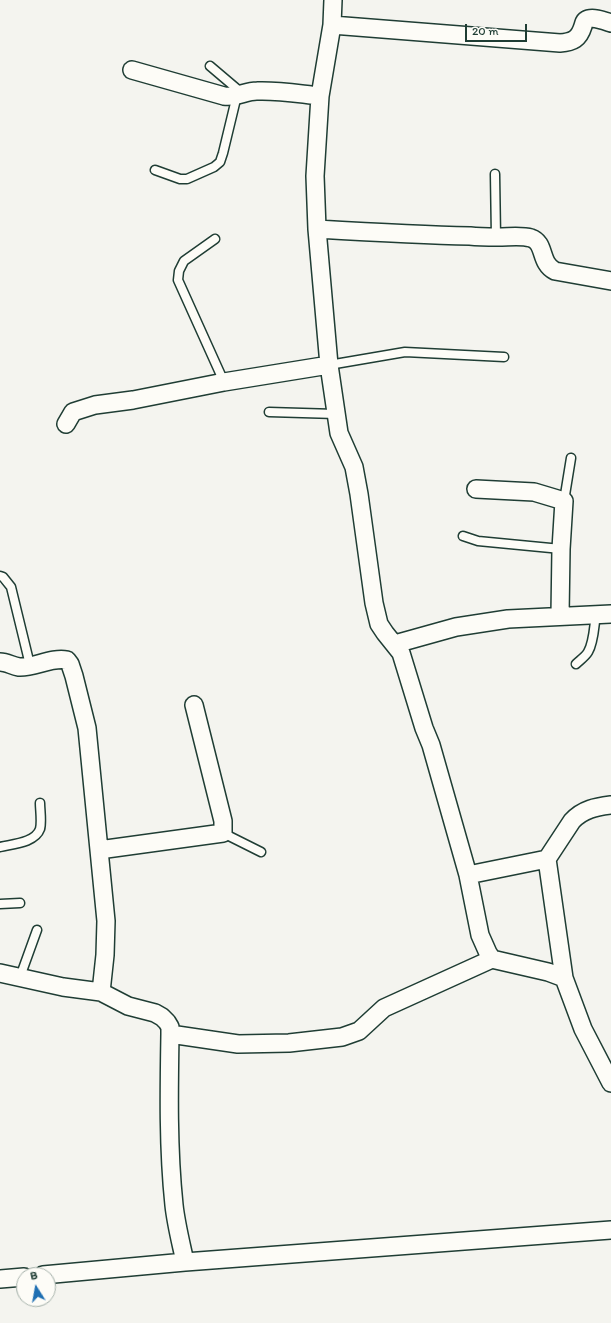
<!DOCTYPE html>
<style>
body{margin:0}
#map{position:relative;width:611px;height:1323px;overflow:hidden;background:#f4f4ef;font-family:Itim,sans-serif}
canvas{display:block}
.north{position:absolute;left:16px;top:1267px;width:40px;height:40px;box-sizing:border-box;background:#fdfcf7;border:1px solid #a4b0a9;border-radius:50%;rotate:349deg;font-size:11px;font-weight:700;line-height:16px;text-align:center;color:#1f3d34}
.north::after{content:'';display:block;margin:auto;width:14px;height:18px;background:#1f6fb2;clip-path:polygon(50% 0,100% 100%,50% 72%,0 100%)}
.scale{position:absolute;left:465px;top:24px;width:62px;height:18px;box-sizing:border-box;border:2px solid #1f3d34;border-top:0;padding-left:5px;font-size:12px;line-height:14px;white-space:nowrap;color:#1f3d34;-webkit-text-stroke:3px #fdfcf7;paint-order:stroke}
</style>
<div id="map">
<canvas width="611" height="1323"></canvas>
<div class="north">B</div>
<div class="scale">20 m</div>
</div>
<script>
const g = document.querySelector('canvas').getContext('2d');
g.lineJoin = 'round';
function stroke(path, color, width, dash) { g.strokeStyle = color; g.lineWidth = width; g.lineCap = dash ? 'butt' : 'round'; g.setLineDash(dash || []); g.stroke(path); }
const lane = new Path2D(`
 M210 66 243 94
 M155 170 180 179H187L214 167 220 162 223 153 237 95
 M495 174 496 237
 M215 239 184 261 179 271 178 280 224 382
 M329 365 405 352 504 357
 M269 412 336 414
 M564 501 571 458
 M463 536 478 541 561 549
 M0 576 3 577 11 587 30 665
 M576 664C580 660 585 657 588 652 594 642 594 626 596 614
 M223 833 261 852
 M0 847C12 844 35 843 40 829 42 822 40 810 40 803
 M0 904 20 903
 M20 977 37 930`);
const street = new Path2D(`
 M333 0 332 25 320 96 315 176 317 229 329 365 339 433 354 467 359 494 374 603 379 624 385 633 401 653 424 728 431 745 468 875 480 935 488 953 492 959 496 960 548 972 564 978 583 1029 611 1083
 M332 25 560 43C573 42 579 39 583 26 584 23 584 21 586 20 592 16 605 21 611 23
 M132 70 224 96C237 98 245 91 257 91 278 90 300 94 320 96
 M317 229C368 232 419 235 470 236 479 237 489 237 498 237 509 237 521 235 531 238 546 243 539 263 555 271L611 281
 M66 424 73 412 95 405 133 400 224 382 329 365
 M476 489 534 492 564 501 561 549 560 615
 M395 644 456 627 508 619 611 614
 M0 662C7 662 12 666 19 667 34 668 51 657 67 660L70 664 74 676 87 728 106 921 105 955 101 992
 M99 850 223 833V821L194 705
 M547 859 564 978
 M468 875 547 859 572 821C583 809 596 807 611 805
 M0 973 63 987 101 992 128 1006 155 1013 162 1017 167 1022 170 1027V1034L238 1044 289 1043 342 1037 359 1031 384 1008 492 959
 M170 1034C169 1091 168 1148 174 1205 176 1224 181 1243 185 1262
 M43 1275 185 1262 611 1230
 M0 1279 24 1277`);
stroke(lane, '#1f3d34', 11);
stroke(street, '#1f3d34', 20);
stroke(lane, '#fdfcf7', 8);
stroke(street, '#fdfcf7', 17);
</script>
